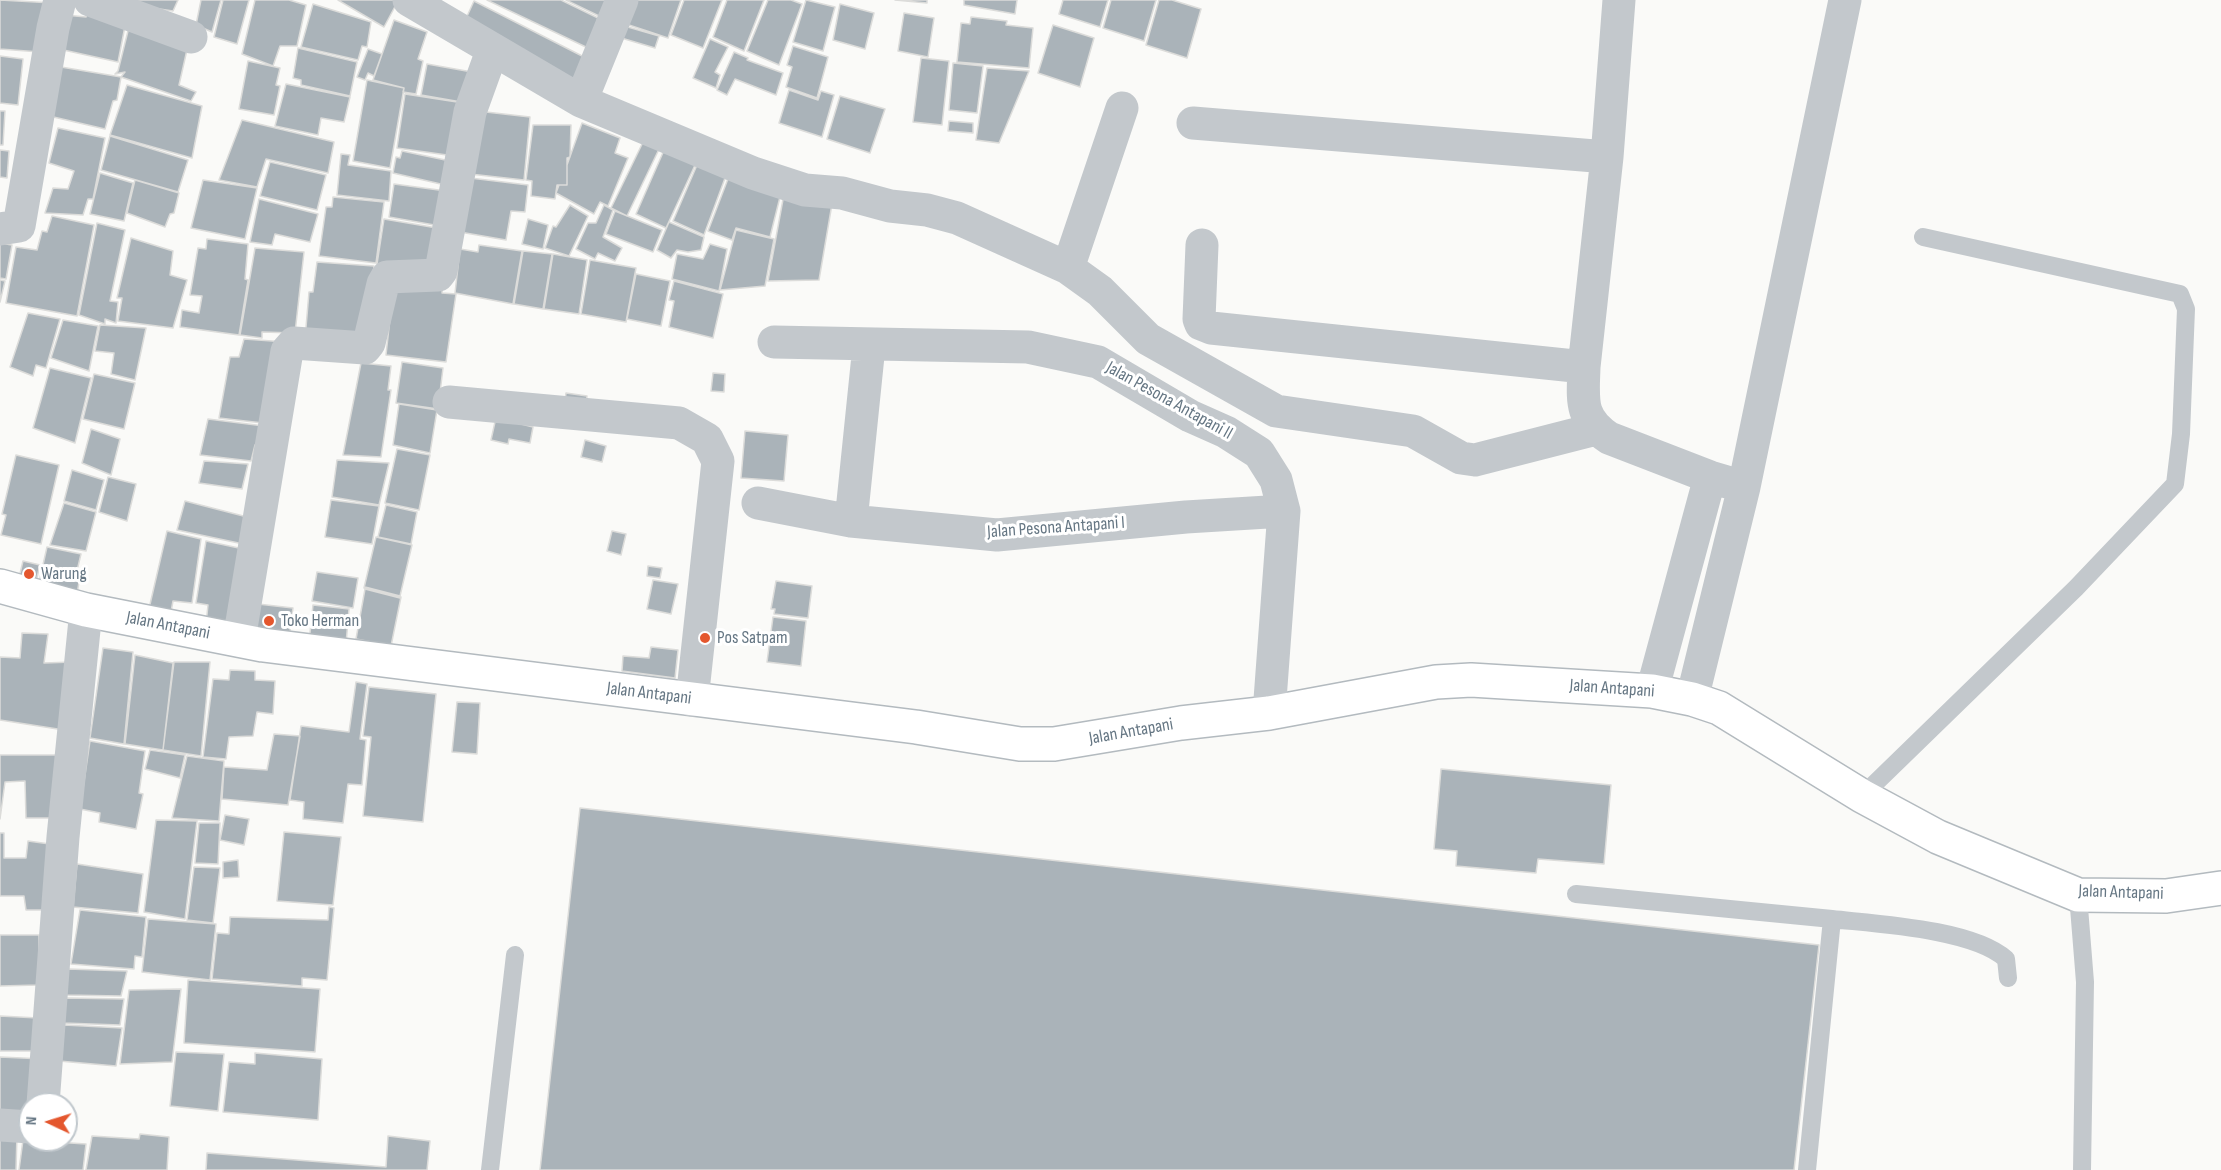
<!DOCTYPE html>
<style>
body{margin:0}
#map{position:relative;width:2221px;height:1170px;overflow:hidden;background:#fafaf8;font-family:"Sofia Sans Condensed",sans-serif}
canvas{display:block}
.north{position:absolute;left:18px;top:1092px;width:60px;height:60px;box-sizing:border-box;background:#fff;border:2px solid #c1c8cd;border-radius:50%;rotate:274deg;font-size:16px;font-weight:700;line-height:24px;text-align:center;color:#657683}
.north::after{content:'';display:block;margin:auto;width:21px;height:27px;background:#e4572e;clip-path:polygon(50% 0,100% 100%,50% 72%,0 100%)}
</style>
<div id="map">
<canvas width="2221" height="1170"></canvas>
<div class="north">N</div>
</div>
<script>
const g = document.querySelector('canvas').getContext('2d');
g.lineJoin = 'round';
function paint(path, color) { g.fillStyle = color; g.fill(path, 'evenodd'); }
function stroke(path, color, width, dash) { g.strokeStyle = color; g.lineWidth = width; g.lineCap = dash ? 'butt' : 'round'; g.setLineDash(dash || []); g.stroke(path); }
function label(font, color, halo, rows, align = 'center') {
  g.font = font + ' "Sofia Sans Condensed",sans-serif'; g.lineWidth = 6; g.setLineDash([]); g.textBaseline = 'middle'; g.strokeStyle = halo; g.fillStyle = color; for (const [text, x, y, turn = 0] of rows) {
    g.save(); g.translate(x, y); g.rotate((+turn || 0) * Math.PI / 180); g.textAlign = isNaN(turn) ? turn : align; if (halo) g.strokeText(text, 0, 0); g.fillText(text, 0, 0); g.restore();
  }
}
const building = new Path2D(`
 M0 0 53 3 40 52 0 49Z
 M127 0H178L173 11 126 4Z
 M201 0H221L212 32 196 25Z
 M223 0H249L237 44 214 37Z
 M255 0H289L306 5 297 46H280L273 66 242 54Z
 M338 0H396L398 1 384 27Z
 M487 0H561L598 18 588 48Z
 M566 0H606L599 16Z
 M624 0H681L668 38 617 21Z
 M684 0H722L703 48 671 35Z
 M727 0H764L744 51 713 37Z
 M768 0H791L802 4 779 65 747 51Z
 M806 0 835 7 823 51 793 42Z
 M895 0H927V3Z
 M964 0H1017L1015 14 964 5Z
 M1063 0H1108L1100 27 1059 14Z
 M1111 0H1156L1144 41 1103 28Z
 M1159 0H1172L1201 9 1187 58 1146 45Z
 M474 1 586 58 576 81 463 25Z
 M313 4 371 22 367 47 362 46 358 60 301 47Z
 M840 4 874 13 865 49 833 40Z
 M88 11 127 16 118 62 59 49 65 15 86 17Z
 M904 13 934 18 928 57 898 51Z
 M971 17 1007 21 1006 25 1033 28 1029 68 957 62 961 23 970 24Z
 M131 19 189 41 179 85 196 92 191 101 121 77 125 72 115 74 118 71Z
 M394 20 427 32 418 59 423 61 416 94 403 92 404 88 373 80Z
 M621 25 659 36 655 48 618 37Z
 M1053 25 1094 38 1080 87 1038 73Z
 M710 39 728 47 715 72 720 75 716 88 693 78Z
 M793 46 828 57 817 98 786 87 792 67 787 65Z
 M298 48 357 62 350 96 301 85V80L293 78Z
 M368 49 382 54 374 76 368 73 365 80 357 77Z
 M734 52 748 58 747 60 783 73 776 95 735 79 727 95 717 90Z
 M0 56 23 59 18 105 0 103Z
 M921 58 949 61 942 125 913 122Z
 M248 61 280 68 276 85 280 86 274 115 239 109Z
 M953 63 983 66 977 113 949 110Z
 M427 64 472 72 467 103 421 95Z
 M55 66 121 77 117 100 113 101 105 129 45 115Z
 M987 68 1029 71 999 143 976 140Z
 M367 80 404 88 390 168 353 161Z
 M286 84 350 97 344 122 321 118 318 135 275 126Z
 M127 85 202 106 192 158 110 135Z
 M789 90 818 100 821 91 834 95 822 137 779 123Z
 M405 94 457 102 447 155 397 148Z
 M840 96 885 109 870 153 827 139Z
 M0 111H5L3 145H0Z
 M477 111 530 117 524 180 470 174Z
 M242 120 334 142 328 173 266 159 257 187 219 180Z
 M949 121 973 123V133L948 131Z
 M582 123 620 138 615 153 628 158 608 206 600 202 594 214 556 193 559 185H567V165Z
 M533 125H571L570 157 567 158V185H557L555 199 531 196 532 181 526 180Z
 M58 128 105 138 93 199H88L83 215 45 213 53 188 68 189 74 171 49 163Z
 M110 136 188 160 178 192 101 170Z
 M645 138 661 145 627 216 611 208Z
 M665 148 696 163 666 228 636 214Z
 M0 150 9 151 7 178 0 177Z
 M402 151 450 161 445 185 393 173 396 157 400 158Z
 M341 154 350 155 348 165 391 171 389 201 337 195Z
 M700 158 728 170 704 235 673 221Z
 M270 162 326 175 317 210 260 196Z
 M731 171 783 185 770 237 736 228 732 240 708 231Z
 M100 173 133 183 124 221 90 214Z
 M462 177 528 185 525 212 511 211 506 240 454 231Z
 M135 180 179 193 174 213 170 214 165 227 127 213Z
 M203 180 257 188 245 239 191 228Z
 M394 184 446 191 440 226 389 217Z
 M784 194 832 204 819 280 768 281Z
 M333 197 384 202 376 263 319 256 326 207H332Z
 M259 199 318 214 310 242 275 234 272 245 250 242Z
 M570 205 588 216 569 256 545 248 553 226 556 227Z
 M604 205 613 210 603 237 622 248 615 261 598 253 595 259 576 249 588 223H596Z
 M615 211 662 230 653 252 606 234Z
 M52 216 94 225 77 316 6 303 16 247 37 250 42 231 47 232Z
 M384 219 437 228 431 273 377 264Z
 M528 219 548 225 543 249 522 244Z
 M669 222 704 237 701 250 688 252 677 250 671 258 657 250Z
 M97 223 125 230 110 301 118 302 116 323 105 319V324L79 315Z
 M736 230 774 239 765 286 720 290Z
 M131 238 173 251 170 275 187 280 173 328 118 321 122 298H117Z
 M207 239 248 244 245 279 248 280 239 335 180 327 182 310 199 313 202 296 190 295 198 248 206 249Z
 M0 243 12 245 6 279 0 278Z
 M710 244 727 249 719 291 672 279 677 254 703 259Z
 M479 245 522 251 513 304 455 293 460 249 478 252Z
 M255 248 304 252 295 333 262 332V338L240 335Z
 M523 251 552 254 543 309 514 304Z
 M553 254 587 260 579 314 544 309Z
 M590 260 636 268 626 322 581 314Z
 M317 262 374 266 365 345 305 339 309 292H313Z
 M636 274 670 281 661 326 627 319Z
 M0 280 5 281 0 302Z
 M674 281 723 294 713 338 669 327 674 301 669 300Z
 M394 282H443L442 293 456 294 446 362 386 355Z
 M28 313 60 319 46 368 36 365 33 376 10 367Z
 M63 320 98 326 89 371 51 358Z
 M100 325 146 328 135 380 111 374 114 353 95 351Z
 M244 339 286 342 263 423 219 418 230 357H239Z
 M402 362 443 368 438 409 396 403Z
 M361 363 391 366 388 390H391L381 457 343 455Z
 M50 368 91 378 75 443 33 428Z
 M713 373 725 374 724 392 711 391Z
 M94 374 135 383 124 429 83 419Z
 M566 393 587 396 585 412 564 409Z
 M399 404 437 410 430 453 393 445Z
 M497 413 513 422 533 427 530 443 509 439 508 444 491 440Z
 M208 419 272 427 255 445 251 461 200 455Z
 M91 429 120 439 111 475 82 463Z
 M745 431 788 435 784 481 741 478Z
 M585 440 606 446 602 462 581 457Z
 M397 449 430 455 419 510 385 503Z
 M16 455 59 465 41 544 1 535 6 515 2 514Z
 M337 460 389 463 379 505 332 497Z
 M204 461 248 464 242 489 199 483Z
 M72 470 104 480 96 510 64 501Z
 M108 477 136 484 127 521 99 512Z
 M331 500 379 506 372 544 325 537Z
 M185 501 251 518 248 545 177 530Z
 M64 503 96 512 86 551 50 545Z
 M386 505 417 512 411 544 378 537Z
 M167 531 201 539 192 603 173 601 170 617 148 613Z
 M612 531 626 534 621 555 607 551Z
 M376 537 412 545 400 596 364 588Z
 M206 541 248 550 237 628 206 624 208 605 196 603Z
 M47 547 81 554 76 575 80 576 77 594 38 587Z
 M23 561 40 565 35 586 18 582Z
 M648 566 662 568 660 578 647 576Z
 M317 572 358 578 353 608 312 601Z
 M653 580 678 584 671 614 647 609Z
 M776 581 812 586 808 618 774 614 775 609H771Z
 M365 587 400 596V598L365 589Z
 M365 589 401 597 391 646 356 639Z
 M249 603 293 608 289 638 244 633Z
 M313 605 349 609 346 644 309 642Z
 M773 617 806 621 801 666 767 662Z
 M22 633 48 634 44 663 73 662 64 730 0 720V657L20 658Z
 M651 647 678 650 675 678 622 671 623 656 649 658Z
 M103 648 133 652 124 744 90 738Z
 M135 655 173 663 163 750 125 744Z
 M174 662H210L201 756 163 750Z
 M230 670 255 671V680L275 681 273 714 257 712 253 736 229 737 226 759 203 757 213 679 229 680Z
 M356 682 367 684 360 739 366 740 362 785 348 784 343 823 303 819 304 802 290 800 301 726 349 732Z
 M369 687 436 694 423 822 363 816 371 737 363 736Z
 M457 702 480 703 477 754 452 752Z
 M274 734 300 736 288 805 222 799 224 767 267 770Z
 M90 741 145 751 139 793 143 794 136 829 99 822 100 813 80 809Z
 M150 750 185 755 180 778 145 769Z
 M0 755H58L56 818H26L25 781 5 782 0 819Z
 M187 756 224 761 219 821 172 818Z
 M1441 769 1611 785 1604 864 1538 859 1536 873 1456 866 1457 851 1434 849Z
 M580 808 1819 945 1794 1170H540Z
 M225 815 249 819 244 845 220 840Z
 M156 820 197 821 185 919 144 912Z
 M199 823H220L218 864 195 863Z
 M284 832 341 837 333 905 277 901Z
 M0 833H4V858H26L28 841 57 845 55 910H26L24 896H0Z
 M238 860 239 877 223 878V862Z
 M77 864 143 874 138 913 73 907Z
 M194 867 220 868 213 923 187 920Z
 M329 907 334 908 327 980 302 978V986L212 979 217 933 229 934 230 917 328 920Z
 M80 910 146 917 142 957 135 956 134 969 71 964Z
 M148 919 216 924 210 980 142 972Z
 M0 935H39V985L0 986Z
 M68 969 127 971 121 996 65 995Z
 M188 980 320 989 315 1052 184 1043Z
 M181 989 172 1062 120 1064 129 990Z
 M66 998 124 999 120 1025 63 1023Z
 M0 1016 38 1018 33 1051H0Z
 M64 1025 122 1028 116 1066 59 1061Z
 M176 1052 224 1054 218 1111 170 1106Z
 M255 1053 322 1059 318 1120 223 1112 229 1062 255 1064Z
 M0 1057 44 1059 30 1118 0 1113Z
 M0 1133 17 1134 16 1170H0Z
 M140 1134 169 1137 167 1170H86L92 1136 139 1139Z
 M388 1136 430 1141 427 1170H206L207 1153 386 1167Z
 M23 1140 86 1144 83 1170H19Z`);
const lane = new Path2D(`
 M1862 796 2076 588 2175 484 2181 434 2186 309 2180 294 1923 237
 M1576 894 1832 919 1807 1170
 M2078 895 2085 982 2082 1170
 M1832 919C1877 924 1973 929 2006 959L2008 978
 M490 1170 515 955`);
const street = new Path2D(`
 M90 0 191 37
 M409 0 581 101 753 173 805 190 842 193 890 206 927 210 957 218 1068 268 1100 291 1148 339 1276 411 1413 431 1461 458 1475 460 1596 429
 M1619 0 1607 157 1584 367C1583 400 1579 418 1609 438L1710 477 1744 487 1692 699
 M581 101 622 0
 M1193 123 1607 157
 M0 229 19 226 53 28 60 0
 M1202 245 1199 319 1201 324 1211 328 1584 367
 M1068 268 1122 108
 M774 342 1028 347 1098 362 1190 416 1226 432 1259 453 1276 480 1284 511 1269 713
 M449 402 679 423 707 439 718 461 692 700
 M1744 487 1845 0
 M758 503 851 521 997 535 1186 517 1284 511
 M851 521 869 346
 M239 640 287 351 294 343 365 348 369 343 383 284 387 277 438 275 441 271 470 112 492 51
 M1652 691 1710 477
 M43 1104 63 837 86 610
 M0 1125 30 1127`);
const secondary = new Path2D(`
 M0 586 86 610 263 645 916 727 1020 744H1054L1181 723 1269 713 1436 682 1471 680 1652 691 1692 699 1719 708 1862 796 1938 837 2078 895 2166 896 2221 888`);
const markers = [
 [29,574,6,"#e4572e"],
 [269,621,6,"#e4572e"],
 [705,638,6,"#e4572e"]
];
const streetNames = [
 ["Jalan Pesona Antapani II",1169,401,29],
 ["Jalan Pesona Antapani I",1056,528,-4],
 ["Jalan Antapani",168,626,11],
 ["Jalan Antapani",1612,689,4],
 ["Jalan Antapani",649,694,7],
 ["Jalan Antapani",1131,732,-10],
 ["Jalan Antapani",2121,893,2]
];
const poiNames = [
 ["Warung",41,574],
 ["Toko Herman",281,621],
 ["Pos Satpam",717,638]
];
paint(building, '#aab3b9');
stroke(building, '#dcdcda', 1.5);
stroke(secondary, '#b3babf', 36);
stroke(lane, '#c3c8cc', 18);
stroke(street, '#c3c8cc', 33);
stroke(secondary, '#fff', 33);
for (const [x, y, r, color] of markers) { const dot = new Path2D(); dot.arc(x, y, r, 0, 2 * Math.PI); g.fillStyle = color; g.fill(dot); stroke(dot, '#fff', 2); }
label('18px', '#657683', '#fff', streetNames);
label('18px', '#657683', '#fff', poiNames, 'left');
</script>
